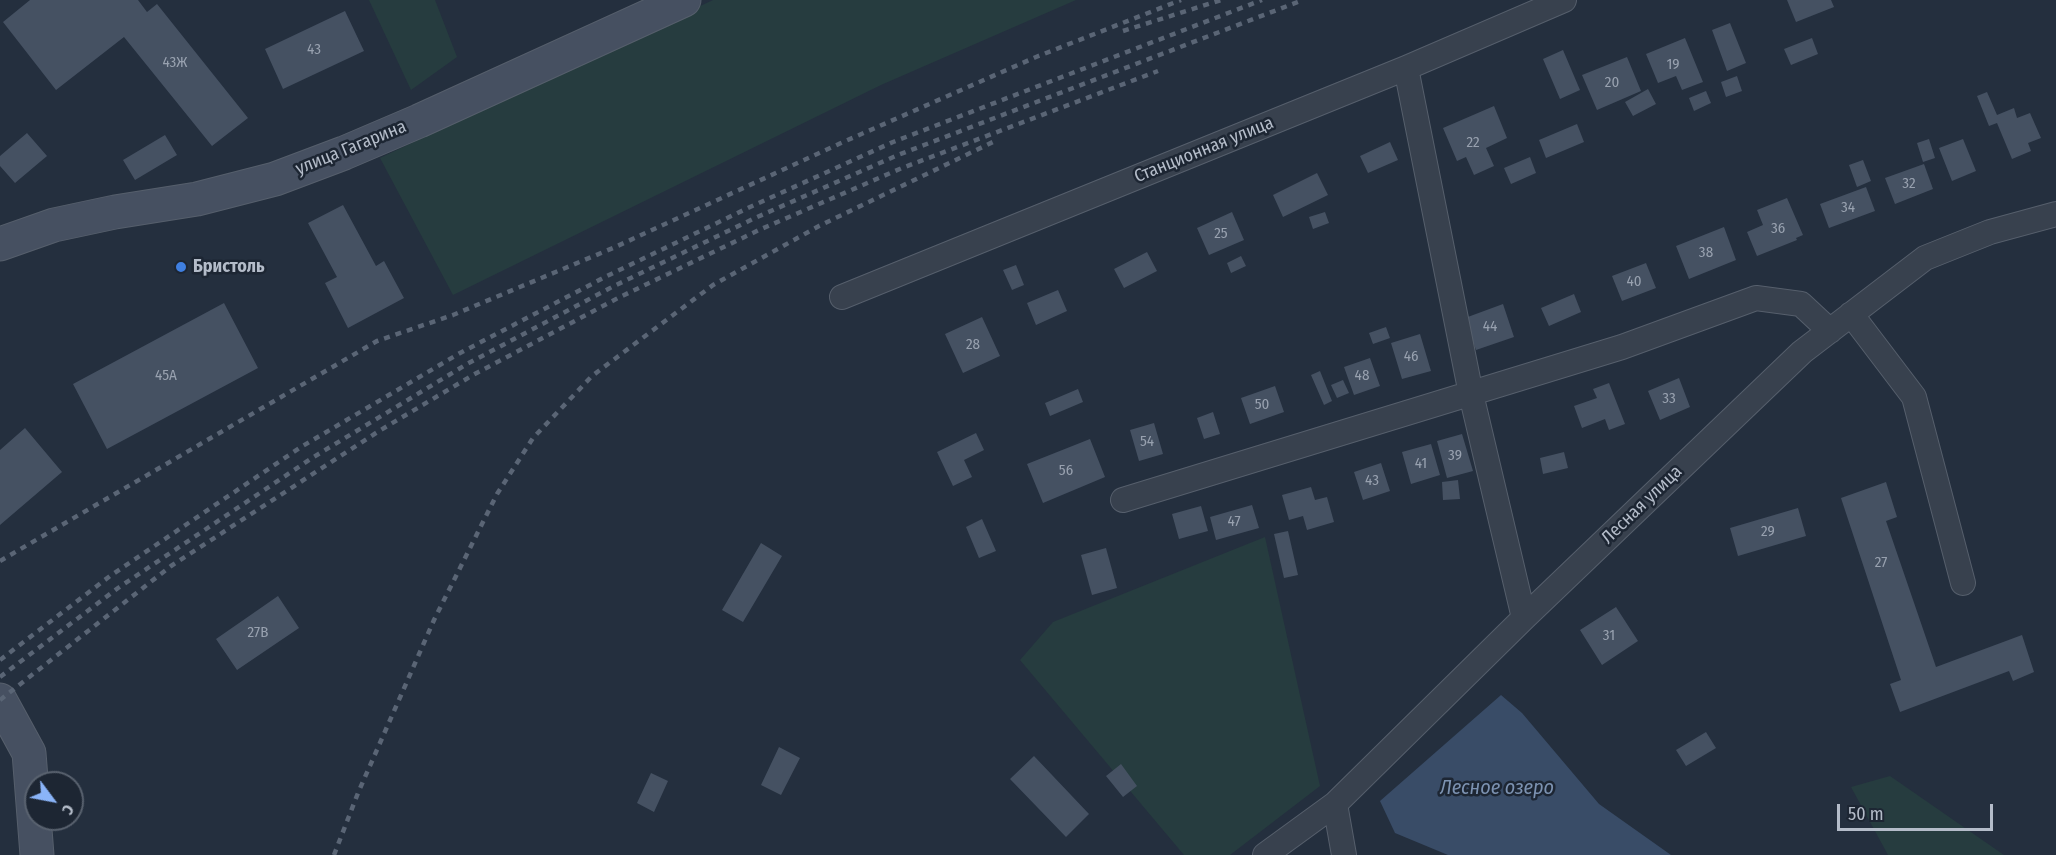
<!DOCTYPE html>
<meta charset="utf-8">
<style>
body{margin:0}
#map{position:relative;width:2056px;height:855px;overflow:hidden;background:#242f3e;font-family:"Fira Sans Condensed",sans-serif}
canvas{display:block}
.north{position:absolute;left:24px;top:771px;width:60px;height:60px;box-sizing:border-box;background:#1d2633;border:2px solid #59626f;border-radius:50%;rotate:122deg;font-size:16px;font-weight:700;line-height:24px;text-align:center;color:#b4bcc9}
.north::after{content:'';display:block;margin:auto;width:21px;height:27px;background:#8ab4f8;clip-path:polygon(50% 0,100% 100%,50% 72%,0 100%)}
.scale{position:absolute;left:1837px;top:804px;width:156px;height:27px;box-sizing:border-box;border:3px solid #b4bcc9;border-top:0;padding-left:8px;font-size:18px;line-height:21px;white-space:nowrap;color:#b4bcc9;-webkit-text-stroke:4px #1d2633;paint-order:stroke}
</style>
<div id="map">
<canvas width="2056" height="855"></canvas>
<div class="north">С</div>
<div class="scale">50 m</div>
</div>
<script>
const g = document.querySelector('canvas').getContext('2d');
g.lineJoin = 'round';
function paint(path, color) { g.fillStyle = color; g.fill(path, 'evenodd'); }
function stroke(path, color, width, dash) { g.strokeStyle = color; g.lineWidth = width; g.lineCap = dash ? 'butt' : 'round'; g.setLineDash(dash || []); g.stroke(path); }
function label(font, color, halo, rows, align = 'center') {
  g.font = font + ' "Fira Sans Condensed",sans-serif'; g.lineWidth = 5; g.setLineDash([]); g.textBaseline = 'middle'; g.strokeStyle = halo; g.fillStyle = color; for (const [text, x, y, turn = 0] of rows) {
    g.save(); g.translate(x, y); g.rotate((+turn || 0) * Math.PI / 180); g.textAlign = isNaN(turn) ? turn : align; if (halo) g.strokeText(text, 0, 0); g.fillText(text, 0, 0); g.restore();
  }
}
const green = new Path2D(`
 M369 0H435L457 57 411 90Z
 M713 0H1076L881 85 453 295 380 158Z
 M1265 537 1320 786 1230 855H1184L1020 660 1053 622Z
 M1890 776 2004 855H1888L1851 787Z`);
const water = new Path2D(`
 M1501 695 1522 713 1599 804 1671 855H1448L1395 833 1380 801Z`);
const building = new Path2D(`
 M30 0H138L147 12 157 4 248 118 212 146 124 37 56 90 3 22Z
 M1787 0H1831L1834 7 1796 22Z
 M345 11 364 51 283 89 265 49Z
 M1730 23 1746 63 1727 71 1712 30Z
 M1685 38 1703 82 1682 90 1676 76 1658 83 1646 54Z
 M1812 38 1818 54 1791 65 1784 49Z
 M1563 50 1580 90 1560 99 1543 59Z
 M1627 57 1641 91 1597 110 1582 75Z
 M1737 76 1742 91 1726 97 1721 82Z
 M1648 89 1656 104 1633 116 1625 102Z
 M1706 91 1711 103 1694 111 1689 98Z
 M1987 92 1997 115 2014 108 2017 118 2030 113 2041 138 2028 143 2031 151 2012 159 1997 123 1989 126 1977 96Z
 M1494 106 1507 138 1486 148 1494 166 1474 175 1466 157 1457 161 1443 128Z
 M1577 124 1584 142 1546 158 1539 140Z
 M27 133 47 156 15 183 0 166V156Z
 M165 135 177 155 135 180 123 160Z
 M1929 139 1935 158 1923 162 1917 143Z
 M1963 139 1976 171 1952 181 1939 148Z
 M1390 142 1398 160 1368 173 1360 156Z
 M1530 157 1536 173 1511 184 1504 168Z
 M1863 160 1871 181 1857 187 1849 165Z
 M1924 164 1933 189 1895 204 1885 178Z
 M1317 173 1328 195 1283 217 1273 195Z
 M1866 187 1875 211 1829 228 1820 204Z
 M1787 198 1803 235 1796 238 1797 240 1757 256 1747 232 1763 225 1757 210Z
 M343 205 376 266 384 261 404 298 348 328 325 283 337 277 308 223Z
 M1232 212 1244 240 1209 255 1197 228Z
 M1325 212 1329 223 1313 229 1309 217Z
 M1724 227 1736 260 1689 279 1676 246Z
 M1147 252 1157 271 1124 288 1114 269Z
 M1241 256 1246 266 1231 273 1227 263Z
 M1646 263 1656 288 1622 301 1612 276Z
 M1016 265 1024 285 1012 290 1003 270Z
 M1058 290 1067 311 1036 325 1027 303Z
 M1574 294 1581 312 1549 326 1541 308Z
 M224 303 258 368 107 449 73 384Z
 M1503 304 1514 337 1476 350 1465 318Z
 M982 317 1000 356 963 373 945 334Z
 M1386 327 1390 338 1373 344 1369 333Z
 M1420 334 1431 371 1402 379 1391 343Z
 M1370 358 1380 386 1354 395 1344 367Z
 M1320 371 1332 401 1324 405 1311 375Z
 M1679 378 1690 407 1660 420 1648 391Z
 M1343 380 1349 393 1337 398 1331 385Z
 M1609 383 1625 424 1609 430 1605 419 1582 428 1574 406 1597 398 1593 389Z
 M1275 386 1284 412 1250 424 1241 398Z
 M1078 389 1083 402 1050 416 1045 403Z
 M1213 412 1220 434 1204 439 1197 418Z
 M1154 423 1163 454 1139 461 1130 430Z
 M25 428 62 472 0 525V450Z
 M976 433 984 450 964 460 972 477 953 486 937 452Z
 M1462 434 1473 471 1447 478 1437 441Z
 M1090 439 1105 477 1043 503 1027 464Z
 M1431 444 1440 475 1411 484 1402 452Z
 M1564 452 1568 468 1543 474 1540 458Z
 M1381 463 1390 491 1363 500 1354 472Z
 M1458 480 1460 499 1443 500 1442 482Z
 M1886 482 1897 517 1886 521 1936 667 2022 635 2034 672 2013 681 2009 671 1900 712 1890 684 1901 680 1841 498Z
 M1311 487 1315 500 1327 497 1334 522 1307 530 1303 516 1289 520 1282 495Z
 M1252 505 1259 528 1216 540 1210 517Z
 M1201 506 1208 531 1179 539 1172 514Z
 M1798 508 1806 536 1738 556 1730 528Z
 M982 519 996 551 979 558 966 527Z
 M1288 531 1298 575 1284 578 1274 534Z
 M761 543 782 556 743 622 722 610Z
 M1106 548 1117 588 1092 595 1081 555Z
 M278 596 299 628 237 670 216 639Z
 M1616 607 1638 641 1602 665 1580 630Z
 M1706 732 1716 748 1686 766 1676 750Z
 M779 747 800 758 781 795 761 785Z
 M1034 756 1089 814 1066 837 1010 779Z
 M1121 764 1137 786 1123 797 1106 776Z
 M651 773 668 781 654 812 637 803Z`);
const street = new Path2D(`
 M1406 68 1471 394 1524 618
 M842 297 1406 68 1564 0
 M1851 314 1914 397 1963 583
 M1123 500 1622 347 1756 298 1801 304 1830 331
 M1335 804 1344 855
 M1265 855 1335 804 1524 618 1802 352 1925 258 1990 232 2056 214`);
const secondary = new Path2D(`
 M0 244 54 225 115 212 197 199 275 179 344 153 419 121 684 0
 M0 700 29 753 37 855`);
const rail = new Path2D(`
 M1123 31 1221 0
 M0 561 377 341 453 315 613 248 841 143 1036 57 1181 0
 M0 660 110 576 301 447 460 353 607 276 750 207 893 142 1262 0
 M0 677 118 588 312 458 467 364 612 287 755 218 898 155 1303 0
 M0 700 171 566 379 431 473 375 618 298 759 230 902 168 1158 71
 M334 855 358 793 434 620 497 494 533 438 592 376 713 285 819 226 995 141`);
const markers = [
 [181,267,6,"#3f7fe0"]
];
const numberNames = [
 ["43",314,50],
 ["43Ж",175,63],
 ["19",1673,65],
 ["20",1612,83],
 ["22",1473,143],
 ["32",1909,184],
 ["34",1848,208],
 ["36",1778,229],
 ["25",1221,234],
 ["38",1706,253],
 ["40",1634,282],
 ["44",1490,327],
 ["28",973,345],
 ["46",1411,357],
 ["45А",166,376],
 ["48",1362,376],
 ["33",1669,399],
 ["50",1262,405],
 ["54",1147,442],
 ["39",1455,456],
 ["41",1421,464],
 ["56",1066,471],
 ["43",1372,481],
 ["47",1234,522],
 ["29",1768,532],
 ["27",1881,563],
 ["27В",258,633],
 ["31",1609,636]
];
const streetNames = [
 ["улица Гагарина",351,148,-22],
 ["Станционная улица",1204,150,-22],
 ["Лесная улица",1642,505,-44]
];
const poiNames = [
 ["Бристоль",193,267]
];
const waterNames = [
 ["Лесное озеро",1497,788]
];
paint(green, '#263c3f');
paint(water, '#394c67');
paint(building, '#455162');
stroke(street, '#565f6c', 26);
stroke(secondary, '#565f6c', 35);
stroke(street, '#38414e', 24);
stroke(secondary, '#465061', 33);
stroke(rail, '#5a6575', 4.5, [6, 6]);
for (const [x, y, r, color] of markers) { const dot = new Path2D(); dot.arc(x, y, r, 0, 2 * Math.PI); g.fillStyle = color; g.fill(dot); stroke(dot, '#1d2633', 2); }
label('15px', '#98a1af', null, numberNames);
label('18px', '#b4bcc9', '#1d2633', streetNames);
label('bold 18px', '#b4bcc9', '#1d2633', poiNames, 'left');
label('italic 20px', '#7c92b1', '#1d2633', waterNames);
</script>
